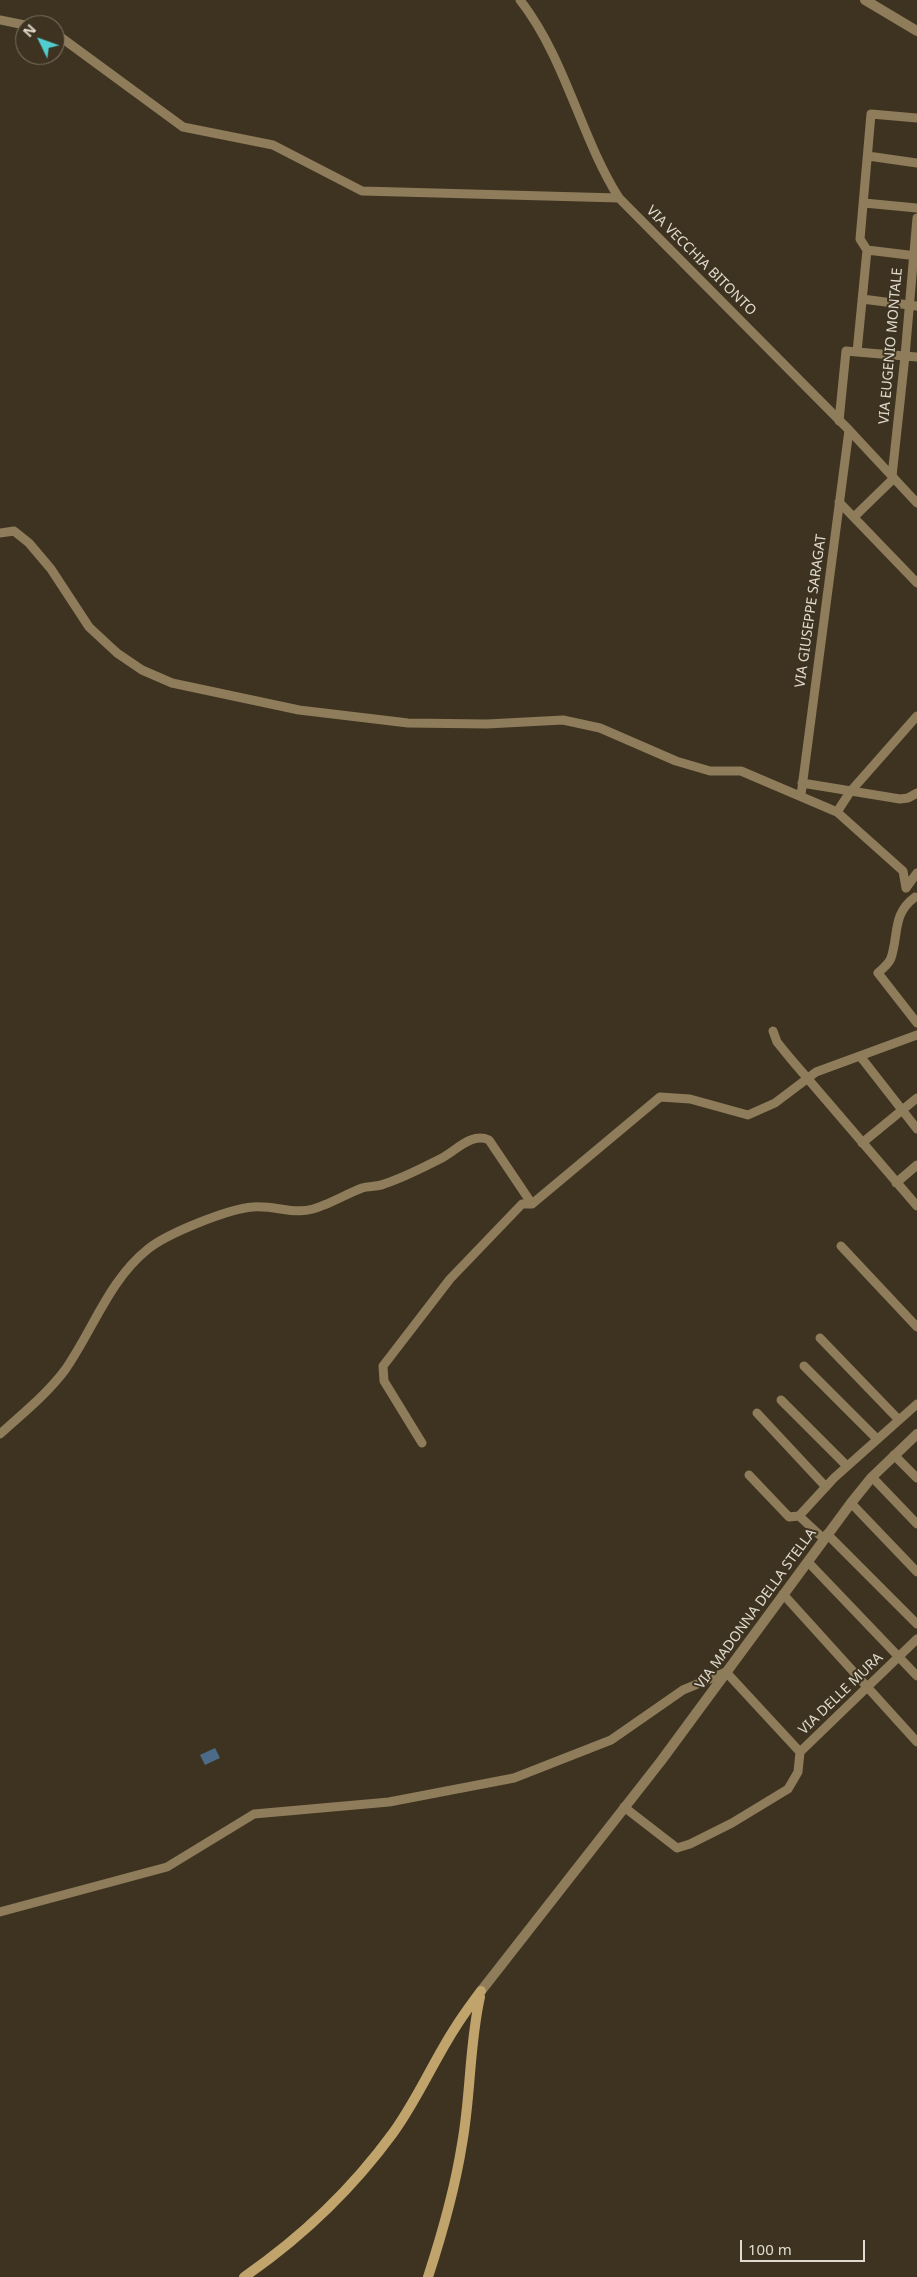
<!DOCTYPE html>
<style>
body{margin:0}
#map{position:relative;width:917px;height:2277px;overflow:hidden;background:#3d3320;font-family:"Noto Sans",sans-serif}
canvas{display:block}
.north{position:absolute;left:15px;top:15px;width:50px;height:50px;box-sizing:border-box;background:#3d3320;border:1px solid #7f7666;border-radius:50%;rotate:312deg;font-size:14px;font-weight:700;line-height:20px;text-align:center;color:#e1dbcf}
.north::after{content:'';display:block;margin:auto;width:18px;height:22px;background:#52cdcf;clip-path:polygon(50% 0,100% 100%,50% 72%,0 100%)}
.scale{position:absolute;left:740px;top:2240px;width:125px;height:22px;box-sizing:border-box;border:2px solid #e1dbcf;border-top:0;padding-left:6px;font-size:15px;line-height:18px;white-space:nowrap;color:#e1dbcf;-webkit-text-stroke:4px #3d3320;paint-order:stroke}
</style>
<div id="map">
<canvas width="917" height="2277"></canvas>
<div class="north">N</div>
<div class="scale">100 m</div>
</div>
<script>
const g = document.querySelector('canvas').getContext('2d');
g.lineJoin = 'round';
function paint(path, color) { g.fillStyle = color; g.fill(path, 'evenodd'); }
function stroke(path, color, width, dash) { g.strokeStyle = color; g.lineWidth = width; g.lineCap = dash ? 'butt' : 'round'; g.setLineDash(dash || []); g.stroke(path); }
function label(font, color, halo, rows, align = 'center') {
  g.font = font + ' "Noto Sans",sans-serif'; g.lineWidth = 4; g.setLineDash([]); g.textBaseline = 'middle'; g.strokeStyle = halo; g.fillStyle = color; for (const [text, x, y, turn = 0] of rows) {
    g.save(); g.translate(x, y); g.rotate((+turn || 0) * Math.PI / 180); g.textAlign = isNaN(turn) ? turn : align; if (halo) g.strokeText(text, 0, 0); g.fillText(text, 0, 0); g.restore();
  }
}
const water = new Path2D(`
 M215 1748 220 1758 205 1765 200 1755Z`);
const minor = new Path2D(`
 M520 0C566 59 580 136 619 198L849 430 917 503
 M0 20 25 25
 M55 33 183 127 273 145 362 191 619 198
 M868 156 917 163
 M864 203 917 208
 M867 250 917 256
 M862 299 917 306
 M857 352 917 357
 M839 421 846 351 857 352 867 250 860 239 871 114 917 118
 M892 476 905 356 917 218
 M839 502 917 583
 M854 517 894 478
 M0 533 14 531 29 543 51 569 89 627 117 653 142 670 172 683 299 710 408 723 487 724 563 720 600 728 676 761 710 771H741L837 812 903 871 906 888
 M802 783 900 799 908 798 917 793
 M801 795 849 430
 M837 812 850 792 917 716
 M906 888 917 873
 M915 897C892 914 899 934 891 958 889 964 882 969 878 973L917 1023
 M773 1031 777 1042 790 1058 917 1206
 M860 1056 917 1129
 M862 1143 917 1098
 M896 1183 917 1165
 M841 1246 917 1327
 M820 1338 899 1420
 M804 1366 877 1439
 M781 1400 847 1466
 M757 1413 826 1487
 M0 1434C22 1414 47 1394 65 1370 93 1330 109 1280 148 1249 168 1233 228 1209 253 1207 281 1205 295 1218 324 1205 337 1200 349 1193 362 1188 369 1186 377 1187 384 1184 403 1178 422 1168 440 1159 456 1151 471 1132 489 1140L532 1204 660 1097 690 1099 748 1115 775 1103 816 1072 917 1035
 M422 1443 384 1381 383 1366 450 1279 522 1204H532
 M894 1455 917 1478
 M749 1475 789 1517 799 1516
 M872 1477 917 1524
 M851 1503 917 1572
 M827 1534 917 1624
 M824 1539 799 1516 834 1478 917 1404
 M808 1562 917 1676
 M783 1594 917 1742
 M624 1807 677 1848 690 1844 732 1823 788 1789 798 1772 800 1752 917 1639
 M0 1912 167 1867 254 1814 389 1802 514 1778 611 1740 683 1690 726 1672 800 1752`);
const tertiary = new Path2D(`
 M865 0 917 31
 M481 1991 661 1761 851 1503 872 1477 917 1434`);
const secondary = new Path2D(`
 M244 2277C302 2237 352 2189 393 2133 417 2100 433 2062 455 2028 463 2015 472 2003 481 1991
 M428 2277C442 2234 455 2189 462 2144 471 2095 469 2046 480 1997`);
const streetNames = [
 ["VIA VECCHIA BITONTO",701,261,45],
 ["VIA EUGENIO MONTALE",891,346,-85],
 ["VIA GIUSEPPE SARAGAT",811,611,-82],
 ["VIA MADONNA DELLA STELLA",756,1609,-54],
 ["VIA DELLE MURA",841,1694,-44]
];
paint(water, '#4c6b88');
stroke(minor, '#8e7c5a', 9);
stroke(tertiary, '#8e7c5a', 10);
stroke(secondary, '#c0a46c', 10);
label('14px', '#e1dbcf', '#3d3320', streetNames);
</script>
